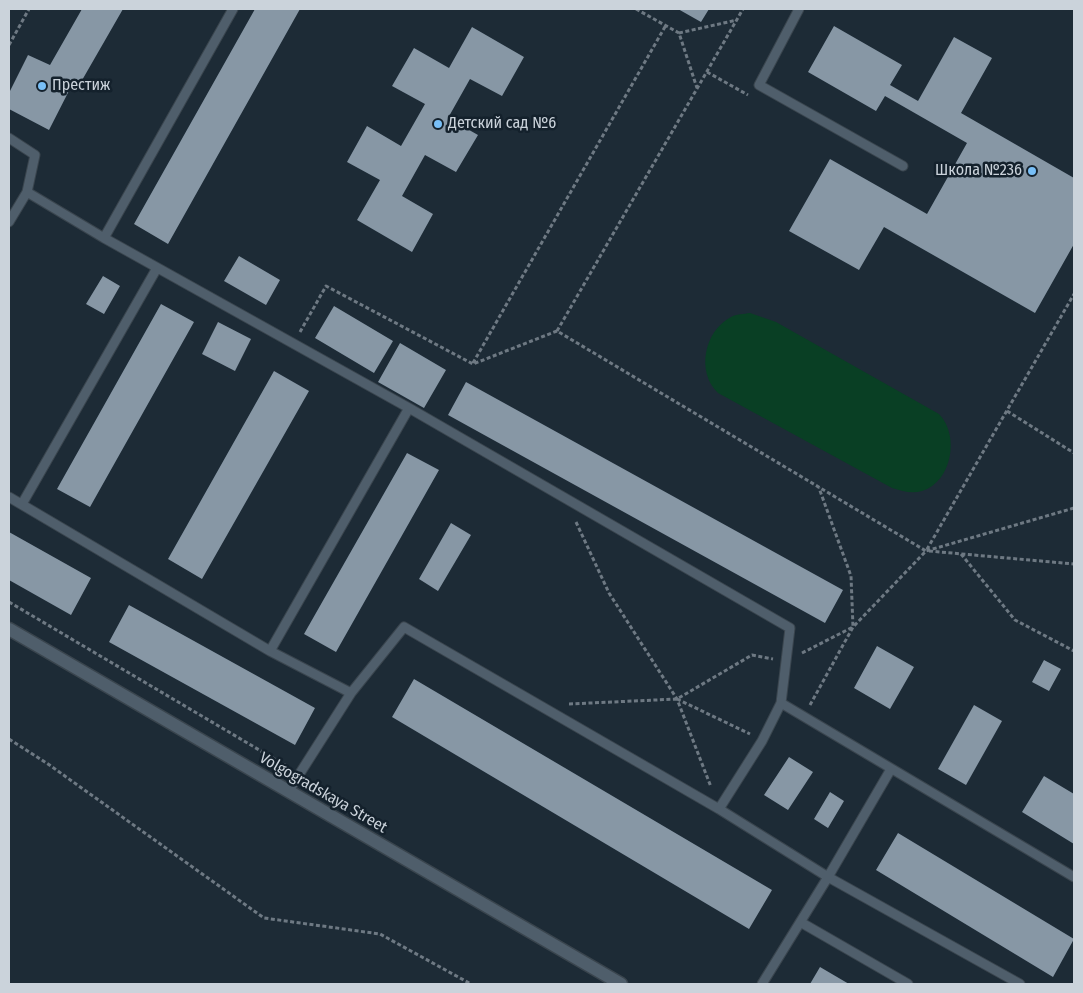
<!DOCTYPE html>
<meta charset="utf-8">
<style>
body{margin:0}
#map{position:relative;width:1083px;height:993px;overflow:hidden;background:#1d2b36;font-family:"Fira Sans Condensed",sans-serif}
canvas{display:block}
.frame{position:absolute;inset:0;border:10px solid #cbd3db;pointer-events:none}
</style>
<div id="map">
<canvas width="1083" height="993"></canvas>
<div class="frame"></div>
</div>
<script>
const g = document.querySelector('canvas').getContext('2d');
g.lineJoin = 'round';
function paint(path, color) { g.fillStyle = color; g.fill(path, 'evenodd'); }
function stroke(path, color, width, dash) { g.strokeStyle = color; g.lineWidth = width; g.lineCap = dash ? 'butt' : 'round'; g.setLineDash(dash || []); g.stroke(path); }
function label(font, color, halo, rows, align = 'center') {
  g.font = font + ' "Fira Sans Condensed",sans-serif'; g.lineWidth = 5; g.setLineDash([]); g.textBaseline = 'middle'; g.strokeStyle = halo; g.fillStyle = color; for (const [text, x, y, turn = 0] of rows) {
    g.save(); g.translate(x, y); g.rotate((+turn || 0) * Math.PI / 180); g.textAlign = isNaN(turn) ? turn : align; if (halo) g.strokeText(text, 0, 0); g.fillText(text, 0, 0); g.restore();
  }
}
const green = new Path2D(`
 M750 313 776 322 939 414C960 435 952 482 922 491 912 494 902 491 892 488L718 393C696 372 704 331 731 317 736 314 744 314 750 313Z`);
const building = new Path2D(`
 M82 9H123L81 82 75 79 49 130 9 109V93L28 55 50 65Z
 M255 9H300L168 244 134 224Z
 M678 9H709L701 22Z
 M834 26 902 65 890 85 918 101 954 37 992 58 961 113 1074 178V244L1035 313 884 227 859 270 789 231 830 159 927 214 967 143 885 96 876 111 808 72Z
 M472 27 524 57 502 96 470 79 448 118 478 135 456 172 425 155 402 196 433 214 412 252 357 220 380 180 347 162 367 126 401 146 425 104 392 86 414 48 449 68Z
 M239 256 280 280 266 305 224 281Z
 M103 276 120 286 104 314 86 304Z
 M161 304 194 322 90 507 57 489Z
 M334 306 393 341 374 373 315 338Z
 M218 322 251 339 235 371 202 354Z
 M400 343 446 370 424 408 378 382Z
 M274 371 309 391 202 579 168 559Z
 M466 382 843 590 825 623 448 415Z
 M407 453 439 470 336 652 304 634Z
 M451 523 471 535 438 591 419 579Z
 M9 532 91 578 71 615 9 580Z
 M129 605 315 708 295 745 109 642Z
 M877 646 914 667 890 709 854 688Z
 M1044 660 1061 669 1049 691 1032 682Z
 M414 679 772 890 749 929 392 717Z
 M974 705 1002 721 966 785 938 769Z
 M789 757 813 772 788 810 764 795Z
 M1044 776 1074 794V844L1022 812Z
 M830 792 844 801 828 828 814 819Z
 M898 833 1074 939 1053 977 876 870Z
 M820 967 849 984H810Z`);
const path = new Path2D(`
 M636 9 679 33 697 88
 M679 33 737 20
 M9 45 29 9
 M707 72 748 95
 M557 331 743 9
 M300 332 326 286 473 364 557 331 926 551 1074 294
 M473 363 666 25
 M1007 411 1074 453
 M576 522 609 593 677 699 711 787
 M929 551 1074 564
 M961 554 1015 620 1074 651
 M9 602 288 767
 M802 653 853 627 851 576 819 488
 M677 699 750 734
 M569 704 677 699 752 655 773 659
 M810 705 853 627 926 551 1074 508
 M9 739 48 764 264 918 380 934 471 984`);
const service = new Path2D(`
 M799 9 759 85 903 166
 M9 138 35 155 27 192 104 238 233 9
 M9 222 27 192
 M104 238 409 408 790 628 781 703 1074 877
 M9 497 270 651 351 693
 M22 504 157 268
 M270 651 409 408
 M891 769 828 877 1020 984
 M288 792 351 693 404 627 719 809 762 741 781 703
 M719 809 828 877 762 984
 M802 923 908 984`);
const tertiary = new Path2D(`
 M9 629 621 984`);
const markers = [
 [42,86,5,"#78bff7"],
 [438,124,5,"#78bff7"],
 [1032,171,5,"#78bff7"]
];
const poiNames = [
 ["Престиж",52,86],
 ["Детский сад №6",448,124],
 ["Школа №236",1022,171,"right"]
];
const streetNames = [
 ["Volgogradskaya Street",323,793,30]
];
paint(green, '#093f24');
paint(building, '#8797a5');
stroke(service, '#3a454e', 11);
stroke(tertiary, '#3a454e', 15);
stroke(path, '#6e7983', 3, [4, 2.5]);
stroke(service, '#4f5e6b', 9);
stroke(tertiary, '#4f5e6b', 12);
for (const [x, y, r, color] of markers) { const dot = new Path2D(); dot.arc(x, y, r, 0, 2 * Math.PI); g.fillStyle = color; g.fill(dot); stroke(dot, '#14212c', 2); }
label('16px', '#cbd3db', '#14212c', poiNames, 'left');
label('16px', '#cbd3db', '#14212c', streetNames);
</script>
